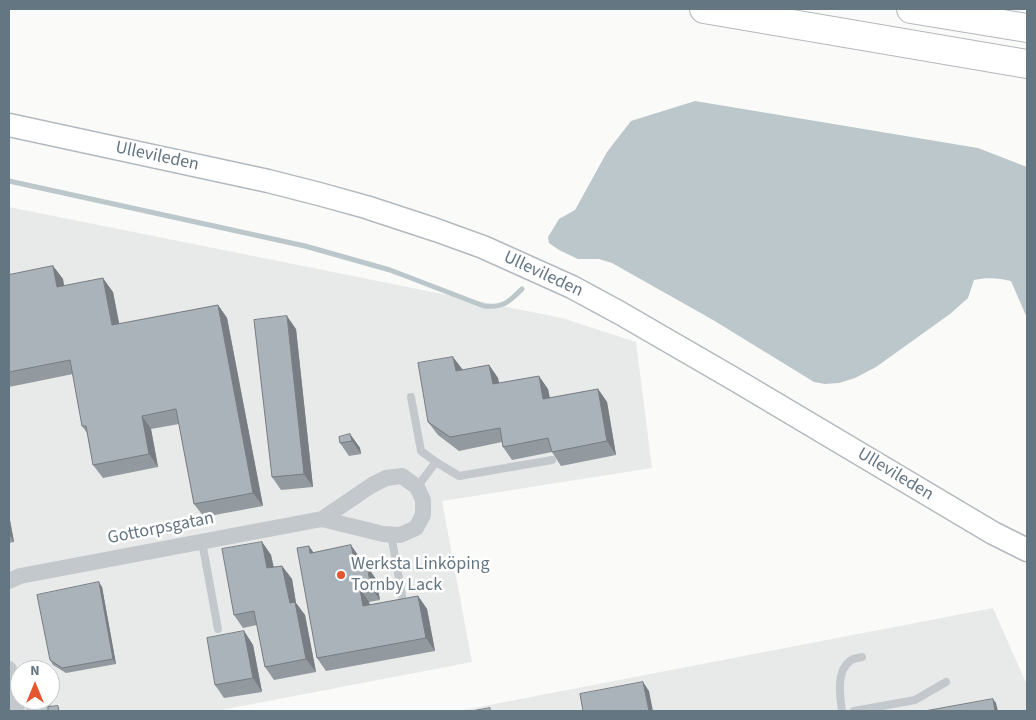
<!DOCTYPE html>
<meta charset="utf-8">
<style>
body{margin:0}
#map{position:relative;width:1036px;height:720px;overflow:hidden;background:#fafaf8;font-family:"Source Sans 3",sans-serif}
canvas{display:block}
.frame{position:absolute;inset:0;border:10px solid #657683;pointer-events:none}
.north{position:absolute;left:10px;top:660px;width:50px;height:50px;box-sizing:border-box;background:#fff;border:1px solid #c1c8cd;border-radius:50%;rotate:0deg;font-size:14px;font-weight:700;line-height:20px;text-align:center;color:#657683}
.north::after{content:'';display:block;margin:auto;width:18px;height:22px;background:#e4572e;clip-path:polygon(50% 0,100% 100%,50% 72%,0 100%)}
</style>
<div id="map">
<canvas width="1036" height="720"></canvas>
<div class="frame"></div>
<div class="north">N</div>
</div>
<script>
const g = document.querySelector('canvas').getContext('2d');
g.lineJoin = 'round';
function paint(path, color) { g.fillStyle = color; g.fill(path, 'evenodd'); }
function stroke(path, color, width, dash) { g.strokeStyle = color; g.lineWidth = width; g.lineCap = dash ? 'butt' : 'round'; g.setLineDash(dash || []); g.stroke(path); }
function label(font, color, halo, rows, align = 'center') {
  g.font = font + ' "Source Sans 3",sans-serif'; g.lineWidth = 5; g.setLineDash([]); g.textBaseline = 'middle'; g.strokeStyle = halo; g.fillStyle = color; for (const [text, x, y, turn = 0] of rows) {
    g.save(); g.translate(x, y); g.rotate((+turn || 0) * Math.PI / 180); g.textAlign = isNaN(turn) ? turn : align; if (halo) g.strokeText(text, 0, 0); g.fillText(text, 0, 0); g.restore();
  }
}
const built = new Path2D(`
 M9 207 562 318 636 342 652 468 442 501 472 662 216 711H9ZM20 670H50V700H20Z
 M993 608 1027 685V711H458Z`);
const water = new Path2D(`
 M695 101 978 148 1027 167V318L1011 281C1000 278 986 277 974 280L968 298 950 314 876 367 855 378 839 383 825 384 814 382 713 320 612 263 599 259H578L559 250 549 243 548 237 559 219 575 210 607 152 631 121Z`);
const stream = new Path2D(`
 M9 181 305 246 390 270 484 306C503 308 509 302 522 289`);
const lane = new Path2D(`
 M411 397 421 451 436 462 417 487
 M436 462 459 476 552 460
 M391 534 404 607
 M202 542 218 629
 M50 687 52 696 50 699
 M30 711 44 709 49 700
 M842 711C840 696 836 671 850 661 853 658 859 658 862 657
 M854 711 915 700 946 682`);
const street = new Path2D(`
 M9 581 20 576 322 519 383 534 400 535 416 528 423 515V500L417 487 402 476 386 478 372 485 322 519
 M9 669 17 711`);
const secondary = new Path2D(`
 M9 125 268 181 319 194 366 207 436 230 483 247 572 287 620 313 734 379 993 533 1027 550`);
const highway = new Path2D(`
 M704 9 1027 64
 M911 9 1027 28`);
const wall = new Path2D(`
 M53 266 63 279 64 286 113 292 119 324 218 305 227 318 263 506 204 517 194 504 179 424 151 429 158 467 103 478 93 465 87 433 82 426 73 374 9 387V275Z
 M296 329 313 487 281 490 272 477Z
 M489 365 498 378 499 383 548 389 550 398 598 389 607 402 616 455 561 466 552 452 512 460 503 447 502 442 459 451 438 435 428 422 462 370Z
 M350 434 360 448 361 454 349 456 340 443Z
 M9 515 14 542 9 543Z
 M262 542 271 555 274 567 282 566 292 579 296 603 305 615 316 672 274 680 265 667 257 625 243 628 234 615Z
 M313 552 360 558 362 567 376 579 380 600 369 602 370 605 418 596 427 609 435 651 326 671 317 658Z
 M102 587 116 664 66 673 53 665 50 660Z
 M244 631 253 645 262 692 224 698 215 685Z`);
const shadedWall = new Path2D(`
 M53 266 63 279 66 300 57 287Z
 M103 278 113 292 122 338 112 325Z
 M218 305 227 318 263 506 253 493Z
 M287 316 296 329 313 487 304 474Z
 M453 357 463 370 456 371Z
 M489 365 498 378 502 397 493 384Z
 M539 376 548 389 552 412 543 399Z
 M598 389 607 402 616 455 607 441Z
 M142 416 151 429 158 467 149 454Z
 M350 434 360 448 361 454 352 441Z
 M9 515 14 542 9 534Z
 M262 542 271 555 276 582 267 568Z
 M351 545 360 558 365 581 356 568Z
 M309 546 318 559 310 553Z
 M282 566 292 579 296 603 305 615 316 672 306 659 290 603Z
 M367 566 376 579 380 600 371 587Z
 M99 582 102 587 116 664 113 659Z
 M360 589 369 602 372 620 363 606Z
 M418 596 427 609 435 651 426 638Z
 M244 631 253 645 262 692 253 678Z
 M643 682 649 691 653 711H649Z
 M993 699 996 703 998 711H995Z`);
const building = new Path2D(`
 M53 266 57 287 103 278 112 325 218 305 253 493 194 504 176 409 142 416 149 454 93 465 86 426H82L70 360 9 372V275Z
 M287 316 304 474 272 477 254 320Z
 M453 357 456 371 489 365 493 384 539 376 543 399 598 389 607 441 552 452 548 438 503 447 500 428 450 437 428 422 418 363Z
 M350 434 352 441 340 443 339 437Z
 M262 542 267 568 282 566 290 603 295 602 306 659 265 667 254 611 234 615 222 549Z
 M351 545 356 568 367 566 371 587 360 589 363 606 418 596 426 638 317 658 297 548 309 546 310 553Z
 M99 582 113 659 62 668 50 660 37 595Z
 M244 631 253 678 215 685 207 638Z
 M643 682 649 711H583L580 694Z
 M993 699 995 711H925Z
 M58 706 59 711H48V707Z
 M490 708V711H472Z`);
const markers = [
 [341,575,5,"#e4572e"]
];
const streetNames = [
 ["Ullevileden",157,157,12],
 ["Ullevileden",543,275,25],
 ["Ullevileden",895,475,31],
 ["Gottorpsgatan",161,529,-11]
];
const poiNames = [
 ["Werksta Linköping",351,565],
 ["Tornby Lack",351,586]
];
paint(built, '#e8e9e9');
paint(water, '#bbc7cb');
stroke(stream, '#bbc7cb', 5);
stroke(secondary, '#b3babf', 25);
stroke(highway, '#b4b9bd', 30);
stroke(lane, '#c3c8cc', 8);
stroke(street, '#c3c8cc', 16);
stroke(secondary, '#fff', 22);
stroke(highway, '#fff', 28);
paint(wall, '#929a9f');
paint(shadedWall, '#777d82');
paint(building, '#aab3b9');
stroke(building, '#777d82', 1);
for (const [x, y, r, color] of markers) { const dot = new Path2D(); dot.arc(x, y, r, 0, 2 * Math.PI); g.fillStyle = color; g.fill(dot); stroke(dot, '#fff', 2); }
label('18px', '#657683', '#fff', streetNames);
label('18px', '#657683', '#fff', poiNames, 'left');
</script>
